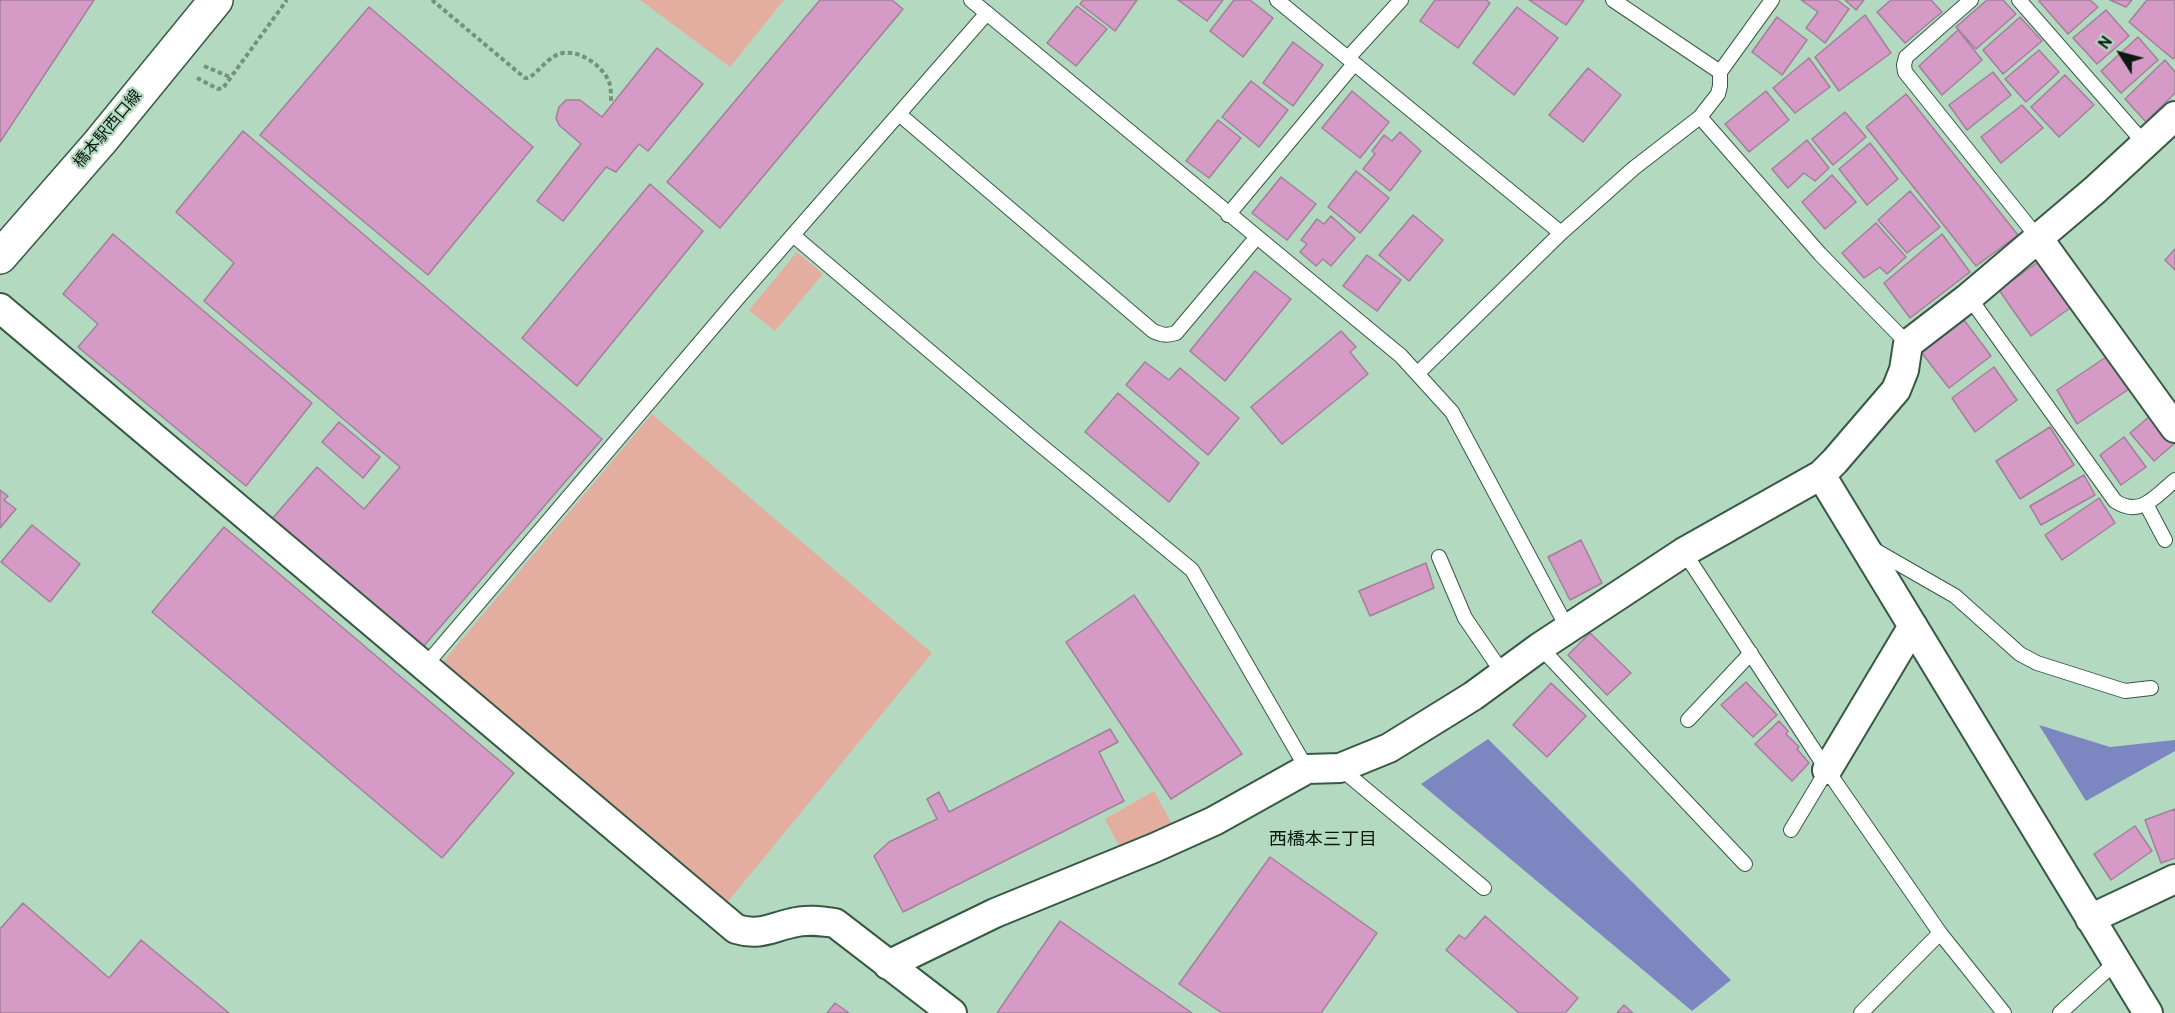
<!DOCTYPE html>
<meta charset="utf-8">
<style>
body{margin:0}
#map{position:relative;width:2175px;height:1013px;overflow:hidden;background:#b3dac1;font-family:Overpass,sans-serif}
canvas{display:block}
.north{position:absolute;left:2091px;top:24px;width:60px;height:60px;-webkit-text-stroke:4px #b3dac1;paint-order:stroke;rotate:306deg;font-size:16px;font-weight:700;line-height:24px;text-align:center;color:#0b1910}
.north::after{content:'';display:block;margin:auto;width:21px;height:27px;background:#0b1910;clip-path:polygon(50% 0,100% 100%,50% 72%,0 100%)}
</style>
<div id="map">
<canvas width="2175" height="1013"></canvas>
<div class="north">N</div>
</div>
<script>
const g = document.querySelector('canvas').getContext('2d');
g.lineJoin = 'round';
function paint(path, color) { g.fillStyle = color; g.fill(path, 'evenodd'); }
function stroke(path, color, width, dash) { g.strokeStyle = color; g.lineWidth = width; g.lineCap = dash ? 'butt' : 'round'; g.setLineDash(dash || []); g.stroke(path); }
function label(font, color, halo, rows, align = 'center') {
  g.font = font + ' Overpass,"Noto Sans JP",sans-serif'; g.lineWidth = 4.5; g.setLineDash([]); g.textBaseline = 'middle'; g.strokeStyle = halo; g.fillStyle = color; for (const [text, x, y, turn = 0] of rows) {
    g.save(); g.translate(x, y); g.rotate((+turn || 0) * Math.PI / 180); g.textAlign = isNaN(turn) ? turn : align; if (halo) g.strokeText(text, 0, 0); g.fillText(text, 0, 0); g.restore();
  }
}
const green = new Path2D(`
 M640 0H784L730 67Z
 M797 252 823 274 775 331 749 310Z
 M652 414 932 653 726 904 442 663Z
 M1154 791 1174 828 1122 852 1105 819Z`);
const water = new Path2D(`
 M2039 725 2110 747 2175 740V751L2086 801Z
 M1488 739 1731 980 1692 1011 1421 784Z`);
const building = new Path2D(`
 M0 0H94L0 142Z
 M820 0H892L903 9 720 228 667 182Z
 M1083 0H1137L1115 31 1080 4Z
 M1178 0H1223L1207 21Z
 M1234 0H1250L1273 18 1243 57 1210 31Z
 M1435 0H1486L1490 3 1458 48 1420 21Z
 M1529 0H1584L1566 25Z
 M1801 0H1837L1849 9 1825 43 1806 28 1818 12Z
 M1845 0H1864L1856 10Z
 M1891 0H1931L1942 12 1905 43 1877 12Z
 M1987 0H2003L2016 14 1976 49 1956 27Z
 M2040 0H2090L2098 7 2068 34 2039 1Z
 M2110 0H2132L2126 7Z
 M2147 0H2175V57L2173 59 2129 22Z
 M1077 6 1107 29 1076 66 1047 43Z
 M369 7 533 147 428 275 260 135Z
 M1517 7 1558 38 1514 95 1473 63Z
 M2106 10 2129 36 2097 64 2073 38Z
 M1865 15 1891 53 1839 91 1815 57Z
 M1777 17 1807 40 1782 75 1752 52Z
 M2020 17 2042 41 2003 74 1983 50Z
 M1958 30 1982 60 1942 95 1919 66Z
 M2138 37 2158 60 2121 93 2101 71Z
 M1293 42 1323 65 1293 106 1263 83Z
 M657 48 703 84 648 151 639 144 616 172 606 167 563 221 537 201 581 144 559 125 556 118 559 107 566 100H580L602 117Z
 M2039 50 2059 72 2026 102 2005 79Z
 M1809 58 1830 87 1795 113 1773 88Z
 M2165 60 2175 72V93L2146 122 2125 99Z
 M1588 68 1621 95 1583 142 1549 115Z
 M1993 72 2011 95 1967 130 1949 105Z
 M2065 75 2094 105 2059 137 2031 107Z
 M1251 81 1288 110 1259 147 1222 117Z
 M1352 91 1389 122 1360 158 1322 128Z
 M1766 91 1789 120 1749 152 1725 124Z
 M1906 94 2018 235 1976 266 1866 127Z
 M2022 105 2043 128 2001 163 1981 137Z
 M1845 112 1866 137 1833 165 1812 139Z
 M1218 120 1241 138 1209 178 1186 161Z
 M243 131 602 439 423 647 272 519 317 467 364 509 400 467 204 301 234 263 176 212Z
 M1400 132 1421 151 1390 191 1363 169 1375 154 1372 151 1384 135 1392 141Z
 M1807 140 1829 168 1815 181 1804 173 1788 188 1772 169Z
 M1870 143 1898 179 1867 205 1839 169Z
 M1356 171 1389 198 1360 233 1328 207Z
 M1832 175 1856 202 1825 229 1802 202Z
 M1281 177 1316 204 1287 240 1252 213Z
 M650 184 703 231 577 386 522 338Z
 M1910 191 1940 227 1907 253 1878 220Z
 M1413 215 1443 240 1409 281 1379 255Z
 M1331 216 1355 238 1331 266 1323 259 1316 266 1300 252 1307 244 1301 240 1317 219 1324 224Z
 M1876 223 1906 257 1887 274 1880 267 1864 278 1842 253Z
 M113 234 312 403 246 486 78 347 98 324 63 294Z
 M1942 234 1970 272 1910 318 1884 283Z
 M2175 249V270L2165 260Z
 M1367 255 1401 280 1377 311 1343 286Z
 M2038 262 2070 308 2031 336 1999 290Z
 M1255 271 1291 299 1225 381 1190 351Z
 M1964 320 1991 356 1949 388 1921 352Z
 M1341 331 1356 347 1350 352 1368 374 1282 444 1251 407Z
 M2109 355 2132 387 2077 424 2057 390Z
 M1145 362 1169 380 1180 368 1239 418 1208 455 1126 385Z
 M1994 367 2017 400 1975 432 1952 398Z
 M1118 393 1199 463 1169 502 1085 432Z
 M2150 416 2174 444 2154 461 2130 433Z
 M339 422 380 457 363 478 322 442Z
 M2050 427 2074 465 2020 499 1996 461Z
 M2124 437 2146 467 2121 485 2100 455Z
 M2084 475 2095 495 2041 525 2030 506Z
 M0 490 8 496 4 500 16 509 0 528Z
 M2099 498 2115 523 2062 560 2045 535Z
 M32 525 80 564 50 602 1 562Z
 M224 527 514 773 442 858 152 612Z
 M1581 540 1602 583 1570 600 1548 557Z
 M1426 563 1434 588 1370 616 1359 591Z
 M1134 595 1242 754 1171 799 1066 642Z
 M1590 633 1631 673 1607 695 1568 655Z
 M1746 682 1777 715 1753 737 1721 705Z
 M1551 683 1586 716 1547 757 1513 725Z
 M1779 721 1788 731 1786 734 1799 747 1797 749 1809 763 1792 781 1755 744Z
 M1110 729 1118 742 1099 752 1124 801 903 912 874 856 889 842 937 819 927 799 939 792 949 812Z
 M2175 809V858L2161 863 2145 820Z
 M2135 826 2152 851 2111 880 2094 854Z
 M1270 857 1377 933 1321 1013H1222L1179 984Z
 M23 903 109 978 141 940 229 1013H0V929Z
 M1485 916 1578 998 1565 1013H1519L1446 950 1459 935 1465 939Z
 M1060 921 1192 1013H997Z
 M835 1003 849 1013H827Z
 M1624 1005 1633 1013H1617Z`);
const path = new Path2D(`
 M432 0 525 78C535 79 546 56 563 53 580 50 603 66 609 82 611 87 611 94 611 101
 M204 66 230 77
 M197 78 218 89 223 88 287 0`);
const service = new Path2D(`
 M971 0 1401 356 1452 412 1568 629
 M1277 0 1561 233
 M1971 0 1906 57 1904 65 1905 72 2038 238
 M2019 0 2145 144
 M1348 58 1401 0
 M1720 72 1772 0
 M899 114 1153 331C1162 335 1167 336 1176 333L1256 238
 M1700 117 1820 254 1908 344
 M1228 215 1354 64
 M794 236 1032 438 1192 570 1307 769
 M1969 297 2115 501C2140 518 2156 496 2175 480
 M1418 373 1561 233 1634 168 1700 117 1718 94 1720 86V72L1613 0
 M2146 504 2165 540
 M1873 549 1955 596 2020 654 2037 663 2125 691 2151 688
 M1684 552 1827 770 1940 933 1861 1013
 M1439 557 1465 618 1504 675
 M1540 647 1745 864
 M424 667 737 299 987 13
 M1688 720 1751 653
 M1340 768 1484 888
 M1791 830 1827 770
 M1940 933 2004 1013
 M2060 1013 2116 962`);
const minor = new Path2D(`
 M2038 238 2175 428
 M0 308 736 929C759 936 770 928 792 923 806 919 821 921 835 923L952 1013
 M1821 475 2148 1013
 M1827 770 1913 626
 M2090 919 2175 879
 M888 965 995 913 1154 848 1214 821 1307 769 1340 768 1389 748 1473 696 1540 647 1684 552 1821 475 1835 461 1896 390 1904 370 1908 344 1969 297 2095 190 2175 116`);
const tertiary = new Path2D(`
 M0 257 100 142 216 0`);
const streetNames = [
 ["橋本駅西口線",109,130,-50]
];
const neighbourhoodNames = [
 ["西橋本三丁目",1323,841]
];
paint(green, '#e3ae9f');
paint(water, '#7c86c0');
paint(building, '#d59bc6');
stroke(building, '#a28099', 1.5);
stroke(service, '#375944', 16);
stroke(minor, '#375944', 32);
stroke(tertiary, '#375944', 36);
stroke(path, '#75927f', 4, [4.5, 3]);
stroke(service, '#fff', 14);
stroke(minor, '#fff', 28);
stroke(tertiary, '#fff', 33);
label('16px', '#0b1910', '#b3dac1', streetNames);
label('18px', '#0b1910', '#b3dac1', neighbourhoodNames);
</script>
